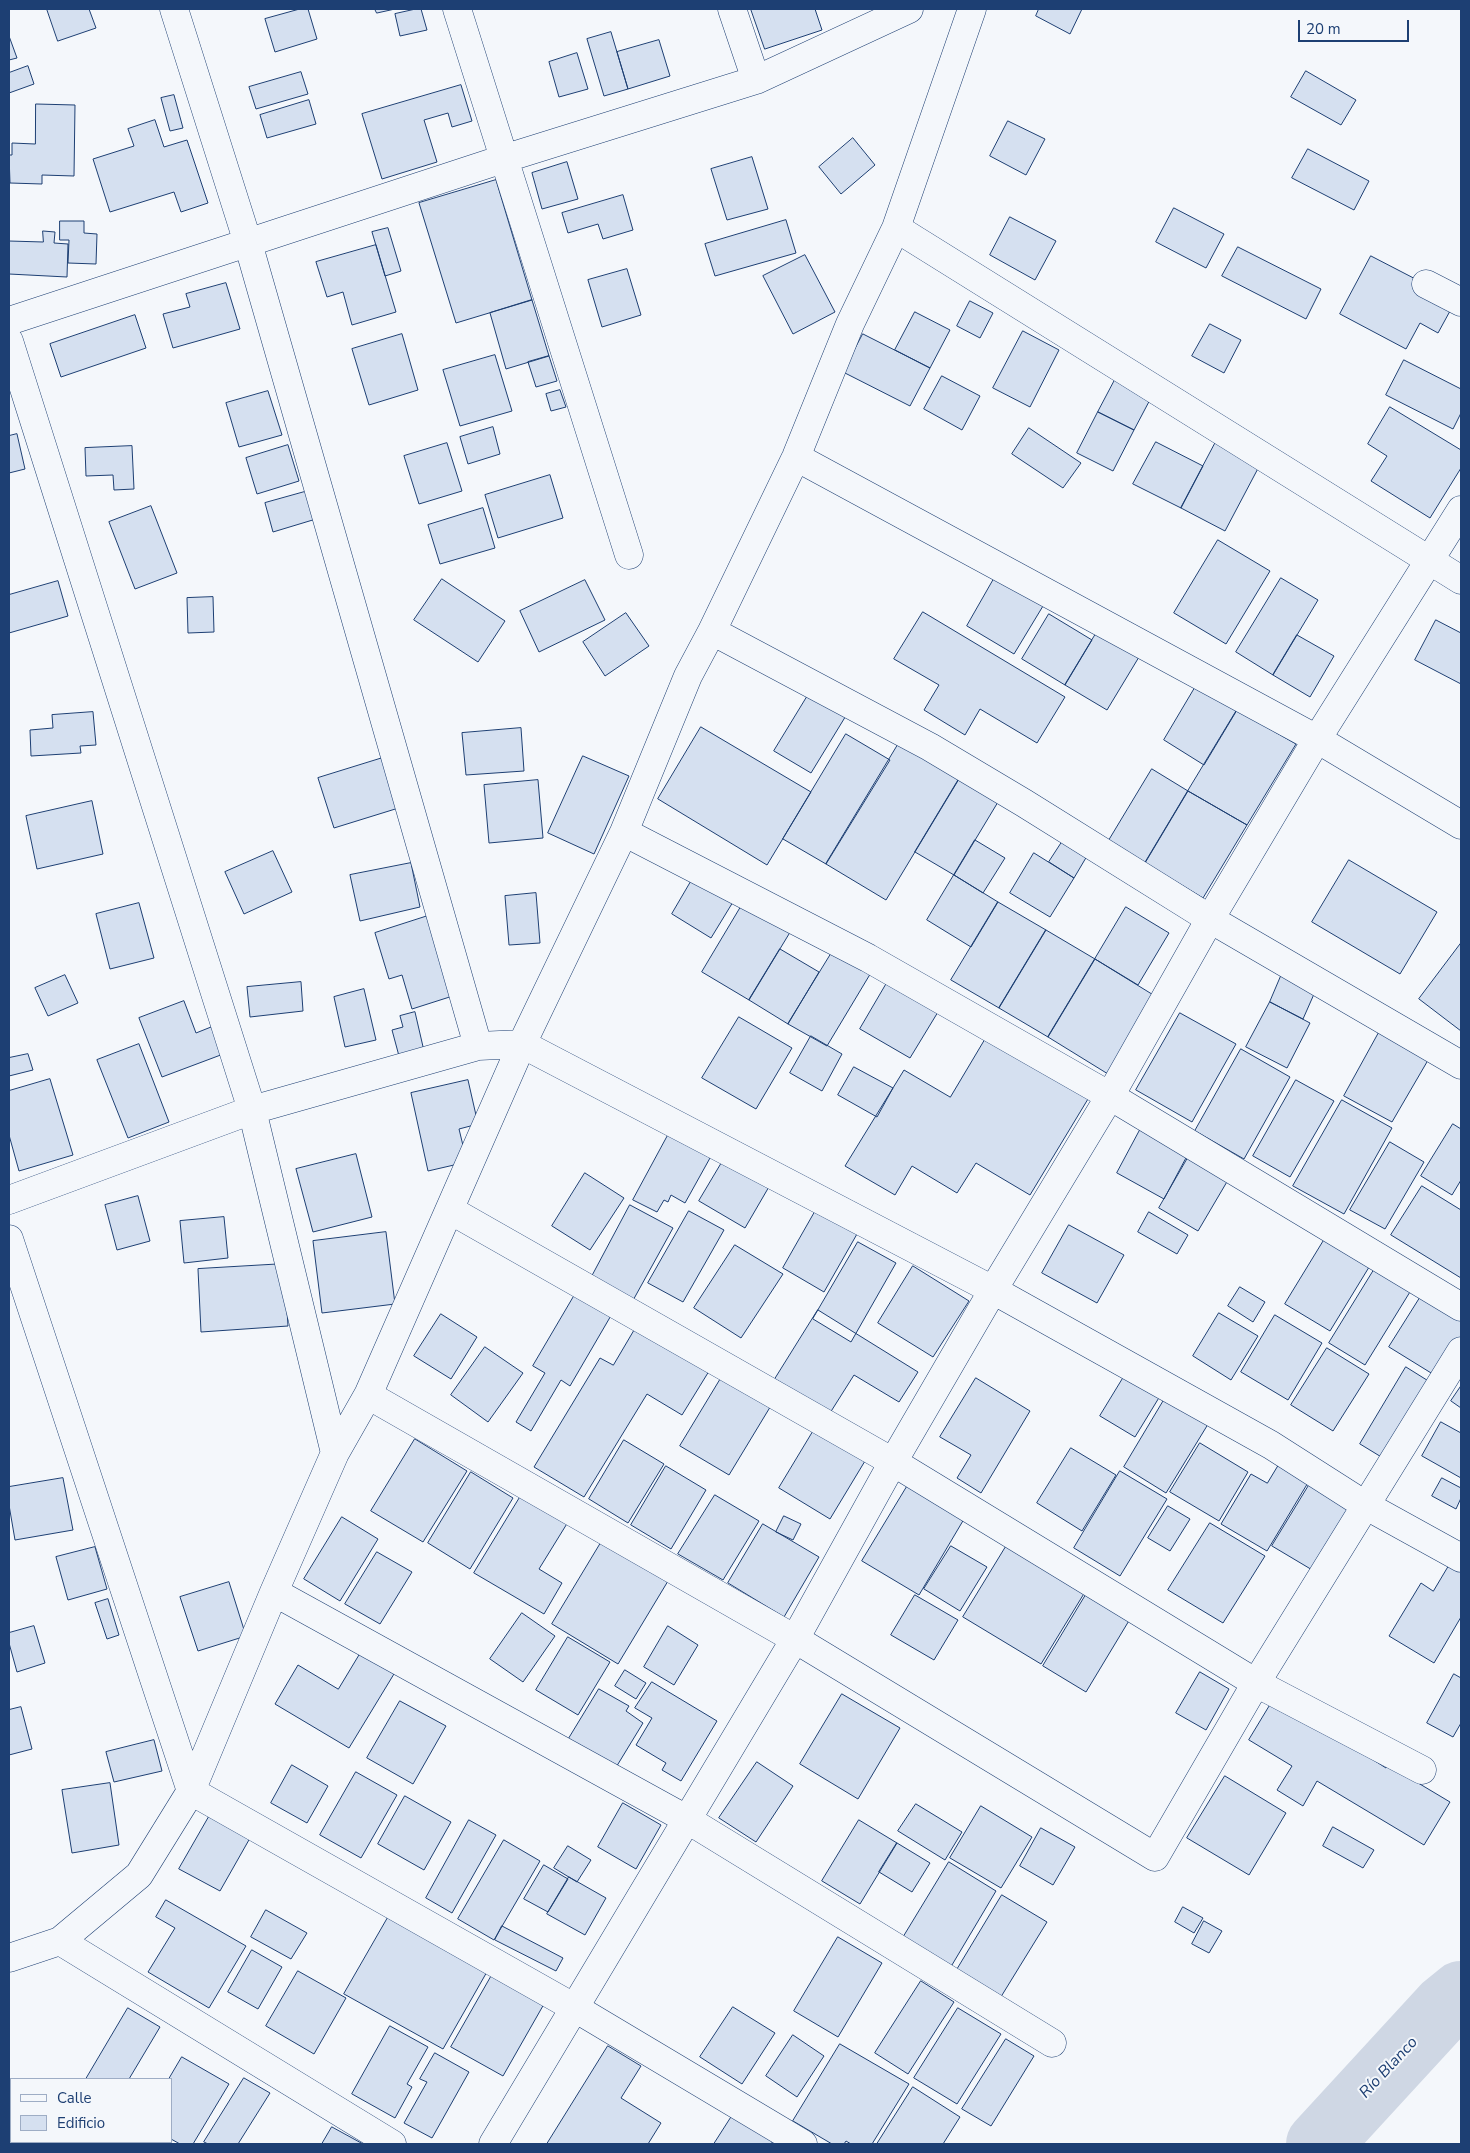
<!DOCTYPE html>
<meta charset="utf-8">
<style>
body{margin:0}
#map{position:relative;width:1470px;height:2153px;overflow:hidden;background:#f4f7fb;font-family:"Nunito Sans",sans-serif}
canvas{display:block}
.frame{position:absolute;inset:0;border:10px solid #1d3f73;pointer-events:none}
.legend{position:absolute;left:10px;top:2078px;width:162px;height:65px;box-sizing:border-box;background:#f4f7fb;border:1px solid #9eadc5;margin:0;padding:6px 9px;list-style:none;font-size:15px;color:#1d3f73}
.legend li{display:flex;align-items:center;gap:10px;height:25px}
.legend b{width:25px;border:1px solid #9eadc5}
.scale{position:absolute;left:1298px;top:20px;width:111px;height:22px;box-sizing:border-box;border:2px solid #1d3f73;border-top:0;padding-left:6px;font-size:15px;line-height:18px;white-space:nowrap;color:#1d3f73;-webkit-text-stroke:4px #f4f7fb;paint-order:stroke}
</style>
<div id="map">
<canvas width="1470" height="2153"></canvas>
<div class="frame"></div>
<ul class="legend">
<li><b style="height:6px;background:#f4f7fb"></b>Calle</li>
<li><b style="height:14px;background:#d5e0f0"></b>Edificio</li>
</ul>
<div class="scale">20 m</div>
</div>
<script>
const g = document.querySelector('canvas').getContext('2d');
g.lineJoin = 'round';
function stroke(path, color, width, dash) { g.strokeStyle = color; g.lineWidth = width; g.lineCap = dash ? 'butt' : 'round'; g.setLineDash(dash || []); g.stroke(path); }
function paint(path, color) { g.fillStyle = color; g.fill(path, 'evenodd'); }
function label(font, color, halo, rows, align = 'center') {
  g.font = font + ' "Nunito Sans",sans-serif'; g.lineWidth = 4; g.setLineDash([]); g.textBaseline = 'middle'; g.strokeStyle = halo; g.fillStyle = color; for (const [text, x, y, turn = 0] of rows) {
    g.save(); g.translate(x, y); g.rotate((+turn || 0) * Math.PI / 180); g.textAlign = isNaN(turn) ? turn : align; if (halo) g.strokeText(text, 0, 0); g.fillText(text, 0, 0); g.restore();
  }
}
const river = new Path2D(`
 M1319 2144 1445 2007 1461 1994`);
const building = new Path2D(`
 M47 9H89L96 28 58 41Z
 M300 9H308L317 39 275 52 265 19Z
 M375 9H395L377 13Z
 M416 9H421L427 30 400 36 395 14Z
 M751 9H815L822 30 765 49Z
 M1039 9H1082L1070 34 1036 16Z
 M611 32 628 89 604 96 587 39Z
 M9 36 17 58 9 60Z
 M659 40 670 76 628 89 617 52Z
 M577 53 588 89 559 97 549 62Z
 M28 66 34 84 9 93V73Z
 M1306 71 1356 100 1341 125 1291 97Z
 M301 72 308 94 256 109 249 87Z
 M461 85 472 121 452 127 448 113 424 120 437 162 382 179 362 114Z
 M174 95 183 128 170 131 161 98Z
 M309 100 316 124 267 138 260 115Z
 M36 104 75 105 74 176 42 175V184L10 183 9 155H12V143L35 144Z
 M155 120 164 147 187 140 208 203 181 212 174 192 110 212 93 159 134 146 128 129Z
 M1008 121 1045 139 1026 175 990 156Z
 M853 138 875 165 841 194 819 167Z
 M1308 149 1369 181 1354 210 1292 178Z
 M752 157 768 209 727 220 711 169Z
 M567 162 578 199 542 209 532 173Z
 M496 180 532 300 456 323 419 203Z
 M623 195 633 230 603 239 598 224 568 233 562 213Z
 M1174 208 1224 234 1206 268 1156 242Z
 M1010 217 1056 241 1035 280 990 255Z
 M786 220 796 253 715 276 705 244Z
 M60 221H84V233L97 234 96 264 68 263 69 240H60Z
 M388 228 401 271 385 276 372 232Z
 M43 231 55 232 54 243 68 244 67 277 9 274V241L43 242Z
 M376 245 396 312 352 325 343 292 327 297 316 262Z
 M1238 247 1321 289 1306 319 1222 276Z
 M805 255 835 312 793 334 763 276Z
 M1371 256 1456 300 1438 333 1420 323 1406 349 1340 314Z
 M627 269 641 315 602 327 588 280Z
 M226 283 240 329 173 348 163 314 190 307 186 294Z
 M532 300 549 356 506 369 490 313Z
 M970 301 993 313 980 338 957 326Z
 M915 312 950 330 930 368 895 350Z
 M135 315 146 348 61 377 50 344Z
 M1210 324 1241 340 1224 373 1192 356Z
 M1023 331 1059 350 1030 407 993 388Z
 M402 334 418 390 369 405 352 349Z
 M863 334 930 368 910 406 843 372Z
 M495 355 512 411 460 426 443 370Z
 M549 356 557 381 536 387 528 362Z
 M1404 360 1461 389V413L1453 429 1386 395Z
 M942 376 980 396 962 430 924 409Z
 M1117 376 1153 394 1134 430 1098 412Z
 M560 390 566 407 551 411 546 394Z
 M268 391 282 435 239 447 226 403Z
 M1390 407 1461 450V468L1430 518 1371 481 1387 456 1368 444Z
 M1098 412 1134 430 1113 471 1077 453Z
 M493 427 500 454 468 464 460 437Z
 M1029 428 1081 463 1063 488 1012 454Z
 M17 434 25 469 9 473V436Z
 M1219 436 1263 459 1225 531 1181 508Z
 M1156 442 1203 466 1181 508 1133 484Z
 M447 443 462 491 419 504 404 456Z
 M288 445 299 481 257 494 246 458Z
 M132 446 134 489 114 490 113 475 86 476 85 448Z
 M550 475 563 518 498 538 485 495Z
 M308 491 316 519 273 532 265 503Z
 M151 506 177 573 135 589 109 522Z
 M483 508 495 548 440 564 428 525Z
 M1218 540 1270 571 1226 644 1174 613Z
 M995 577 1043 606 1014 654 967 626Z
 M1281 578 1318 600 1273 675 1236 652Z
 M442 579 505 621 478 662 414 620Z
 M585 580 605 620 539 652 520 611Z
 M58 581 68 616 9 633V595Z
 M213 597 214 632 188 633 187 598Z
 M923 612 1065 697 1037 743 980 709 965 735 924 710 939 685 894 659Z
 M626 613 649 646 605 676 583 642Z
 M1049 614 1092 640 1065 685 1022 659Z
 M1436 620 1461 633V684L1415 660Z
 M1100 627 1142 652 1107 710 1065 685Z
 M1297 635 1334 656 1310 697 1273 675Z
 M1196 686 1237 710 1204 765 1164 740Z
 M810 692 847 714 811 773 774 751Z
 M1237 710 1296 744 1247 825 1188 791Z
 M93 712 96 745 80 746 81 753 31 756 30 730 53 728 52 715Z
 M701 727 811 792 767 865 658 799Z
 M521 728 524 771 466 775 462 733Z
 M846 734 890 760 826 864 783 839Z
 M902 738 962 774 886 900 826 864Z
 M389 756 405 806 334 828 318 778Z
 M583 756 629 776 594 854 548 833Z
 M1152 769 1188 791 1145 863 1108 842Z
 M962 774 1001 797 954 875 915 852Z
 M538 780 543 838 489 843 484 785Z
 M1188 791 1247 825 1203 898 1145 863Z
 M92 801 103 854 37 869 26 816Z
 M975 840 1005 858 983 893 954 875Z
 M1062 842 1087 856 1074 878 1049 862Z
 M273 851 292 892 244 914 225 872Z
 M1034 853 1074 878 1050 917 1010 893Z
 M1349 860 1437 912 1400 974 1312 922Z
 M411 863 420 907 360 921 350 875Z
 M696 873 736 897 711 938 672 914Z
 M954 875 998 902 971 947 927 920Z
 M536 893 540 943 509 945 505 896Z
 M745 900 792 929 749 1000 702 972Z
 M998 902 1046 930 999 1008 951 980Z
 M139 903 154 958 110 969 96 914Z
 M1126 907 1169 933 1138 985 1095 959Z
 M434 914 459 994 412 1009 402 975 389 979 375 933Z
 M1046 930 1095 959 1048 1037 999 1008Z
 M1461 943V1031L1419 999Z
 M780 949 819 972 788 1024 749 1000Z
 M834 949 872 971 827 1046 788 1024Z
 M1095 959 1155 996 1108 1074 1048 1037Z
 M1284 969 1318 985 1303 1019 1270 1002Z
 M65 975 78 1003 48 1016 35 988Z
 M891 976 941 1007 910 1058 860 1029Z
 M301 982 303 1011 250 1017 247 987Z
 M364 989 376 1040 345 1047 334 997Z
 M184 1001 196 1033 216 1025 226 1053 162 1077 139 1018Z
 M1270 1002 1310 1023 1287 1068 1246 1047Z
 M415 1012 424 1051 399 1056 392 1030 403 1027 400 1016Z
 M1180 1013 1236 1044 1192 1122 1136 1090Z
 M739 1017 792 1048 756 1109 702 1078Z
 M1382 1027 1431 1055 1392 1122 1344 1096Z
 M989 1033 1091 1094 1030 1195 976 1163 957 1193 912 1166 895 1195 845 1166 904 1070 950 1097Z
 M811 1036 842 1054 822 1091 790 1073Z
 M139 1044 169 1122 128 1138 97 1060Z
 M1241 1049 1290 1077 1244 1159 1195 1131Z
 M28 1054 33 1070 9 1076V1058Z
 M854 1067 893 1088 877 1117 838 1095Z
 M50 1079 73 1155 19 1171 9 1135V1091Z
 M468 1080 478 1124 459 1129 467 1162 428 1171 411 1093Z
 M1296 1080 1334 1101 1290 1177 1253 1156Z
 M1342 1100 1392 1128 1344 1214 1293 1186Z
 M1453 1124 1461 1129V1180L1452 1195 1421 1176Z
 M673 1126 715 1149 685 1203 671 1195 668 1202 664 1200 657 1212 633 1200Z
 M1140 1130 1187 1156 1164 1199 1117 1173Z
 M1390 1142 1424 1162 1385 1229 1350 1210Z
 M356 1154 372 1217 313 1232 296 1169Z
 M1189 1156 1228 1180 1198 1231 1159 1208Z
 M724 1159 770 1185 745 1228 699 1201Z
 M585 1173 624 1198 590 1250 552 1226Z
 M1422 1186 1461 1210V1278L1391 1235Z
 M138 1196 150 1241 117 1250 105 1205Z
 M630 1205 673 1228 631 1304 589 1282Z
 M816 1210 857 1234 824 1292 783 1268Z
 M689 1211 724 1230 683 1302 648 1283Z
 M1149 1212 1188 1235 1177 1254 1138 1232Z
 M224 1217 228 1258 184 1263 180 1221Z
 M1069 1225 1124 1255 1097 1303 1042 1273Z
 M386 1232 395 1304 322 1313 313 1241Z
 M1329 1232 1374 1259 1330 1331 1285 1304Z
 M858 1242 896 1263 851 1342 813 1319Z
 M735 1245 783 1274 741 1338 694 1308Z
 M284 1264 288 1326 201 1332 198 1269Z
 M1377 1265 1413 1287 1365 1365 1329 1343Z
 M913 1266 969 1301 933 1357 878 1323Z
 M580 1286 616 1307 570 1386 561 1380 531 1431 516 1422 545 1373 533 1366Z
 M1240 1287 1265 1302 1253 1322 1228 1306Z
 M1423 1293 1461 1317V1338L1436 1376 1389 1347Z
 M818 1310 918 1372 899 1402 854 1375 830 1413 775 1379Z
 M1219 1313 1258 1336 1231 1380 1193 1356Z
 M441 1314 477 1337 451 1379 414 1356Z
 M1275 1315 1322 1343 1288 1400 1241 1372Z
 M641 1319 714 1363 682 1415 647 1394 584 1497 534 1467 600 1358 613 1365Z
 M485 1347 523 1373 488 1422 451 1395Z
 M1327 1348 1369 1374 1333 1431 1291 1405Z
 M1406 1367 1430 1382 1383 1458 1360 1444Z
 M726 1370 775 1399 729 1475 680 1446Z
 M1125 1375 1160 1396 1135 1437 1100 1416Z
 M976 1378 1030 1411 981 1493 957 1478 971 1455 940 1437Z
 M1461 1386V1408L1451 1401Z
 M1170 1390 1213 1416 1166 1493 1124 1467Z
 M1441 1422 1461 1433V1478L1422 1456Z
 M817 1425 868 1456 830 1519 779 1488Z
 M415 1439 467 1471 423 1542 371 1511Z
 M624 1440 664 1464 628 1523 589 1499Z
 M1200 1443 1248 1472 1219 1521 1170 1492Z
 M1071 1448 1116 1475 1082 1531 1037 1503Z
 M1283 1458 1312 1476 1267 1551 1221 1524 1251 1474 1267 1483Z
 M666 1466 706 1490 671 1549 631 1525Z
 M1120 1471 1167 1499 1120 1576 1074 1548Z
 M471 1472 513 1498 470 1569 428 1543Z
 M1314 1477 1361 1505 1319 1574 1272 1546Z
 M63 1478 73 1530 15 1540 9 1505V1487Z
 M1442 1478 1461 1488V1498L1456 1509 1432 1496Z
 M911 1480 967 1514 919 1595 862 1561Z
 M522 1494 568 1522 539 1569 562 1583 544 1614 474 1573Z
 M715 1495 759 1521 723 1580 678 1554Z
 M1168 1506 1190 1519 1170 1551 1148 1538Z
 M784 1516 801 1524 793 1540 776 1532Z
 M342 1517 378 1539 340 1601 304 1579Z
 M1210 1523 1265 1556 1223 1623 1168 1590Z
 M763 1524 819 1557 784 1617 728 1583Z
 M1010 1540 1088 1587 1041 1664 963 1617Z
 M602 1541 668 1581 618 1664 552 1624Z
 M951 1546 987 1567 960 1611 924 1589Z
 M95 1547 107 1589 68 1600 56 1557Z
 M377 1552 412 1572 380 1624 345 1604Z
 M1450 1564 1461 1570V1617L1434 1663 1389 1636 1421 1583 1433 1591Z
 M229 1582 246 1636 198 1651 180 1597Z
 M1087 1593 1130 1619 1086 1692 1043 1666Z
 M915 1595 958 1620 934 1660 891 1635Z
 M108 1599 119 1635 107 1639 95 1603Z
 M522 1613 555 1636 523 1682 490 1659Z
 M34 1626 45 1663 17 1672 9 1643V1633Z
 M668 1626 698 1645 674 1685 644 1667Z
 M568 1637 610 1662 578 1715 536 1690Z
 M363 1649 397 1669 349 1748 275 1704 298 1665 338 1689Z
 M625 1670 646 1683 636 1699 615 1686Z
 M1200 1672 1229 1689 1206 1730 1176 1713Z
 M1454 1674 1461 1678V1723L1453 1737 1427 1723Z
 M652 1682 717 1721 681 1781 662 1770 666 1763 636 1745 652 1718 635 1708Z
 M599 1689 629 1706 626 1711 643 1723 615 1769 568 1740Z
 M842 1694 900 1728 858 1799 800 1764Z
 M1275 1697 1386 1768 1388 1765 1450 1802 1424 1845 1317 1781 1303 1806 1277 1790 1292 1766 1249 1740Z
 M400 1701 446 1726 413 1784 367 1758Z
 M21 1707 32 1749 9 1755V1710Z
 M154 1740 162 1771 114 1782 106 1752Z
 M757 1762 793 1786 756 1842 719 1818Z
 M292 1765 328 1786 307 1823 271 1803Z
 M356 1772 397 1795 361 1858 320 1835Z
 M1225 1776 1286 1813 1249 1875 1187 1838Z
 M110 1783 119 1845 72 1853 62 1790Z
 M405 1796 451 1822 424 1870 378 1844Z
 M623 1803 661 1825 636 1869 598 1847Z
 M916 1804 962 1832 945 1860 898 1831Z
 M981 1806 1032 1837 1001 1888 950 1858Z
 M214 1808 254 1831 220 1891 179 1869Z
 M469 1820 496 1835 452 1913 426 1898Z
 M859 1820 897 1843 860 1904 822 1881Z
 M1333 1827 1374 1850 1363 1868 1323 1846Z
 M1041 1828 1075 1847 1053 1885 1020 1866Z
 M504 1840 540 1861 494 1940 458 1919Z
 M897 1843 930 1863 912 1892 879 1872Z
 M568 1846 591 1860 577 1882 554 1868Z
 M949 1862 996 1891 949 1970 901 1941Z
 M544 1865 568 1879 548 1912 524 1899Z
 M569 1877 606 1898 585 1935 547 1914Z
 M1002 1895 1047 1922 999 2000 955 1973Z
 M166 1900 246 1946 209 2008 148 1972 175 1928 156 1917Z
 M1183 1907 1203 1918 1194 1933 1175 1922Z
 M266 1910 307 1933 291 1959 251 1937Z
 M390 1914 488 1970 443 2049 344 1994Z
 M1204 1921 1222 1931 1209 1953 1192 1944Z
 M502 1926 563 1958 556 1971 495 1940Z
 M838 1937 882 1963 838 2037 794 2011Z
 M252 1950 282 1967 258 2009 228 1992Z
 M298 1971 346 1998 314 2054 266 2026Z
 M492 1975 544 2004 503 2076 451 2047Z
 M921 1981 954 2002 908 2074 875 2053Z
 M733 2007 775 2033 742 2084 700 2057Z
 M128 2008 160 2027 129 2079H86Z
 M958 2008 1001 2034 957 2104 914 2078Z
 M390 2026 428 2047 407 2084 412 2087 395 2118 352 2094Z
 M793 2035 824 2056 797 2097 766 2076Z
 M1006 2039 1034 2056 991 2126 962 2109Z
 M840 2044 909 2084 872 2144H851L846 2141 844 2144H832L793 2121Z
 M608 2046 641 2066 621 2098 661 2123 648 2144H547Z
 M435 2053 469 2072 432 2138 404 2123 427 2082 420 2079Z
 M182 2057 229 2084 193 2144H180L171 2139V2079H169Z
 M244 2078 270 2093 238 2144H208L204 2142Z
 M913 2087 960 2117 943 2144H877Z
 M732 2116 773 2141 771 2144H714Z
 M332 2127 363 2144H322Z`);
const minor = new Path2D(`
 M174 9 248 243 478 1046
 M457 9 629 555
 M732 9 756 80
 M896 228 1461 580
 M1426 284 1461 302
 M9 321 503 159 756 80 909 9
 M9 341 252 1110 335 1453
 M796 457 1317 739 1461 825
 M712 631 930 747 1024 803 1210 919 1461 1065
 M624 832 868 958 1110 1096 1461 1307
 M9 1200 252 1110 478 1046 522 1044 993 1290 1271 1445 1365 1505 1461 1558
 M450 1210 893 1462 1256 1683 1422 1770
 M9 1239 191 1791 575 2008 803 2144
 M368 1395 795 1639 1155 1857 1256 1683 1461 1351
 M274 1592 688 1820 1052 2043
 M60 1941 392 2144
 M9 1958 60 1941 139 1875 191 1791 274 1592 335 1453 368 1395 522 1044 624 832 688 676 712 631 796 457 850 324 896 228 972 9
 M9 2131 11 2137
 M493 2144 795 1639 893 1462 993 1290 1110 1096 1210 919 1317 739 1461 510`);
const waterNames = [
 ["Río Blanco",1389,2068,-47]
];
stroke(river, '#cfd7e4', 66);
paint(building, '#d5e0f0');
stroke(building, '#1d3f73', 1);
stroke(minor, '#1d3f73', 29);
stroke(minor, '#f4f7fb', 28);
label('italic 16px', '#1d3f73', '#f4f7fb', waterNames);
</script>
